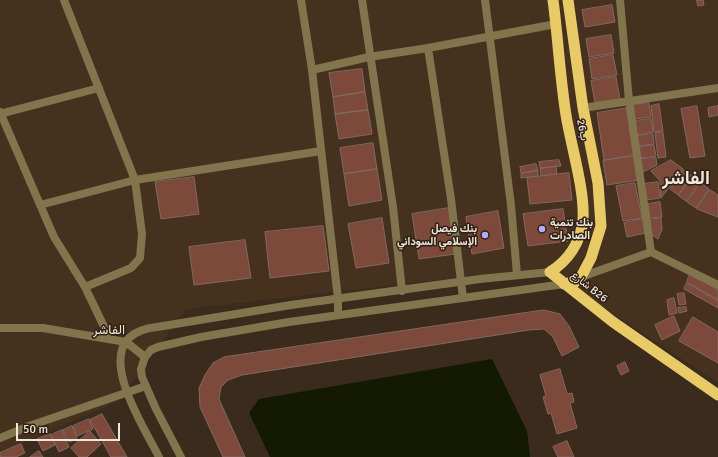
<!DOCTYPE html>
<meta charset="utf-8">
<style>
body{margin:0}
#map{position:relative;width:718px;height:457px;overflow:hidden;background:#3a2b1d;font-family:Signika,sans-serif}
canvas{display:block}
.scale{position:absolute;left:16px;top:423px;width:104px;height:18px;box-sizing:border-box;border:2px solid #f1e7de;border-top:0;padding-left:5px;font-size:12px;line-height:14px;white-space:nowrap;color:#f1e7de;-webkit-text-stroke:3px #2f2113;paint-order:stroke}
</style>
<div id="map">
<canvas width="718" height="457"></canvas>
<div class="scale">50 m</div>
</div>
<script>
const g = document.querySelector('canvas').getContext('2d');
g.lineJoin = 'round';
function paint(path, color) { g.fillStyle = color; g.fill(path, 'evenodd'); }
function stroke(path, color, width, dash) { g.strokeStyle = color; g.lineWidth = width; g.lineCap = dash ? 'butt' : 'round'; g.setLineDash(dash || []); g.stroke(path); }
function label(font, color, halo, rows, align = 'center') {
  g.font = font + ' Signika,Vazirmatn,sans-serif'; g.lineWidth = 3; g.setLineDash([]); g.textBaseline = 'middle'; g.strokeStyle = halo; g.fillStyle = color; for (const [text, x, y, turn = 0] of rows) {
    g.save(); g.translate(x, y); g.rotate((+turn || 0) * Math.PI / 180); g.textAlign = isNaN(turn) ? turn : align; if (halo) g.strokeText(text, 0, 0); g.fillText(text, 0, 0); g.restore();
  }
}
const built = new Path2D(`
 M0 0H718V383L544 268 186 309 119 401 0 453Z`);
const water = new Path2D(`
 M492 359 527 431 530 457H270L249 413 259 399Z`);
const building = new Path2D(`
 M697 0H703L704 5 698 6Z
 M612 5 615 22 585 27 582 10Z
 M611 35 614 53 589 57 586 39Z
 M613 55 617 75 592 79 589 59Z
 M362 69 365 92 333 97 329 73Z
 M616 77 620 99 595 103 591 81Z
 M365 92 368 110 335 114 333 97Z
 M649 103 651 117 635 119 633 105Z
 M659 104 663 131 654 132 651 106Z
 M697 106 705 156 690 158 681 109Z
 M718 106V115L709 117 708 108Z
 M628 108 636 155 604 160 597 113Z
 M368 110 372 134 339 139 335 114Z
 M651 119 653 132 637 135 635 121Z
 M663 132 666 157 658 158 655 133Z
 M653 134 654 144 639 146 637 136Z
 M373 143 377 169 344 174 340 148Z
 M654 145 656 156 641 158 639 147Z
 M635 156 639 180 607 185 603 161Z
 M656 158 657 165 641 173 640 159Z
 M559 160 561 166 540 168 539 162Z
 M671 160 683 169 661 198 660 181 651 171Z
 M536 164 538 170 521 173 520 167Z
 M556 167 557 174 541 176 540 169Z
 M377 169 382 200 349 206 344 174Z
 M684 170 692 176 678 195 670 189Z
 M538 171V176L521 178V174Z
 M569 173 572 200 530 204 527 178Z
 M692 176 700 182 686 201 679 196Z
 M194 177 199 214 161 219 155 182Z
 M658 182 660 198 646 200 644 184Z
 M635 183 642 218 623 221 616 186Z
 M701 183 709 189 696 208 687 202Z
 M710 190 718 195V217L697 209Z
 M660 202 662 217 650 218 648 204Z
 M449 208 455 254 419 259 412 214Z
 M563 209 568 241 528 246 523 214Z
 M498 211 504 248 472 254 466 217Z
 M382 218 389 263 356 268 348 224Z
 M661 218 662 229 658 239 652 235 650 220Z
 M643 219 646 233 627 237 624 223Z
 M323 226 329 271 270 278 265 232Z
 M245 240 251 278 194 285 189 247Z
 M690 274 718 290V300L687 282Z
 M687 283 718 301V308L684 289Z
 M684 293 686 304 679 305 677 294Z
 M674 298 677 313 669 315 667 300Z
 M686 307 687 311 679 313 678 308Z
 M544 310 560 314 569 326 579 347 562 356 553 337 544 329 529 330 242 375 228 380 221 387 219 399 245 457H223L200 407 199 388 205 375 213 363 224 357Z
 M674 316 680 331 662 340 655 325Z
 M693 317 718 332V363L679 341Z
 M625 362 629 371 621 375 617 366Z
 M560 369 567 394 572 393 574 402 570 403 577 428 557 434 551 413 548 414 543 397 546 396 540 375Z
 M102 414 127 457H111L90 420Z
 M89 419 93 429 77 436 73 426Z
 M72 426 77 439 69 442 63 430Z
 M62 430 69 447 59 452 51 435Z
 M90 431 101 444 87 457H79L71 448Z
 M50 434 55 445 43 451 37 439Z
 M567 441 574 457H558L553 447Z
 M21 444 25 453 16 457H0V453Z
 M39 451 43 457H30Z`);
const minor = new Path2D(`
 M64 0 135 180 142 234 140 258 131 268 85 287
 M301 0 312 70 338 299V315
 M362 0 393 207 402 291
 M485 0 511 205 517 275
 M620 0 629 101 651 252
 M428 48 451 199 463 298
 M312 70 369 57 428 48 556 24
 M583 108 718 88
 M0 112 54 237 85 287 110 339
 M0 114 99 88
 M40 205 135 180 321 151
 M581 277 651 252 718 285
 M0 438 29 426 146 386`);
const tertiary = new Path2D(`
 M0 328H43L126 342 145 357
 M159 457C146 431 102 364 129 338 136 331 148 328 157 327L291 305 480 279 550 272
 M181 457 156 409 142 377 141 369 145 357 151 350 158 347 201 337 289 322 564 284`);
const trunk = new Path2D(`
 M553 0C558 38 560 77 566 115 571 146 585 190 583 220 581 242 568 261 550 272L613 322 718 395
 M564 284 575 282 581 277 591 258 601 226 598 183 583 108 568 0`);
const markers = [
 [542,229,4,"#b1adfa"],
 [485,235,4,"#b1adfa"]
];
const streetNames = [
 ["26ب",582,130,79],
 ["شارع B26",589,287,38]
];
const poiNames = [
 ["بنك تنمية",550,223],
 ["الصادرات",550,236],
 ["بنك فيصل",477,229,"right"],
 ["الإسلامي السوداني",477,242,"right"]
];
const quarterNames = [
 ["الفاشر",109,331]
];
const townNames = [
 ["الفاشر",686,179]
];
paint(built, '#45311e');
paint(water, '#141902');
paint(building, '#7c493b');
stroke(building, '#816962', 1);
stroke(minor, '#82754d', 8);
stroke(tertiary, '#82754d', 8);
stroke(trunk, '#e8ca67', 11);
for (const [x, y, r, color] of markers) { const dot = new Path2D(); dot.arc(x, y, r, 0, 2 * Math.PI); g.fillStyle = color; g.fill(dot); stroke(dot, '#2f2113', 1.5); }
label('11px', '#f1e7de', '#2f2113', streetNames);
label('bold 11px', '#f1e7de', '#2f2113', poiNames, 'left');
label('13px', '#f1e7de', '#2f2113', quarterNames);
label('bold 19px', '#f1e7de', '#2f2113', townNames);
</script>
